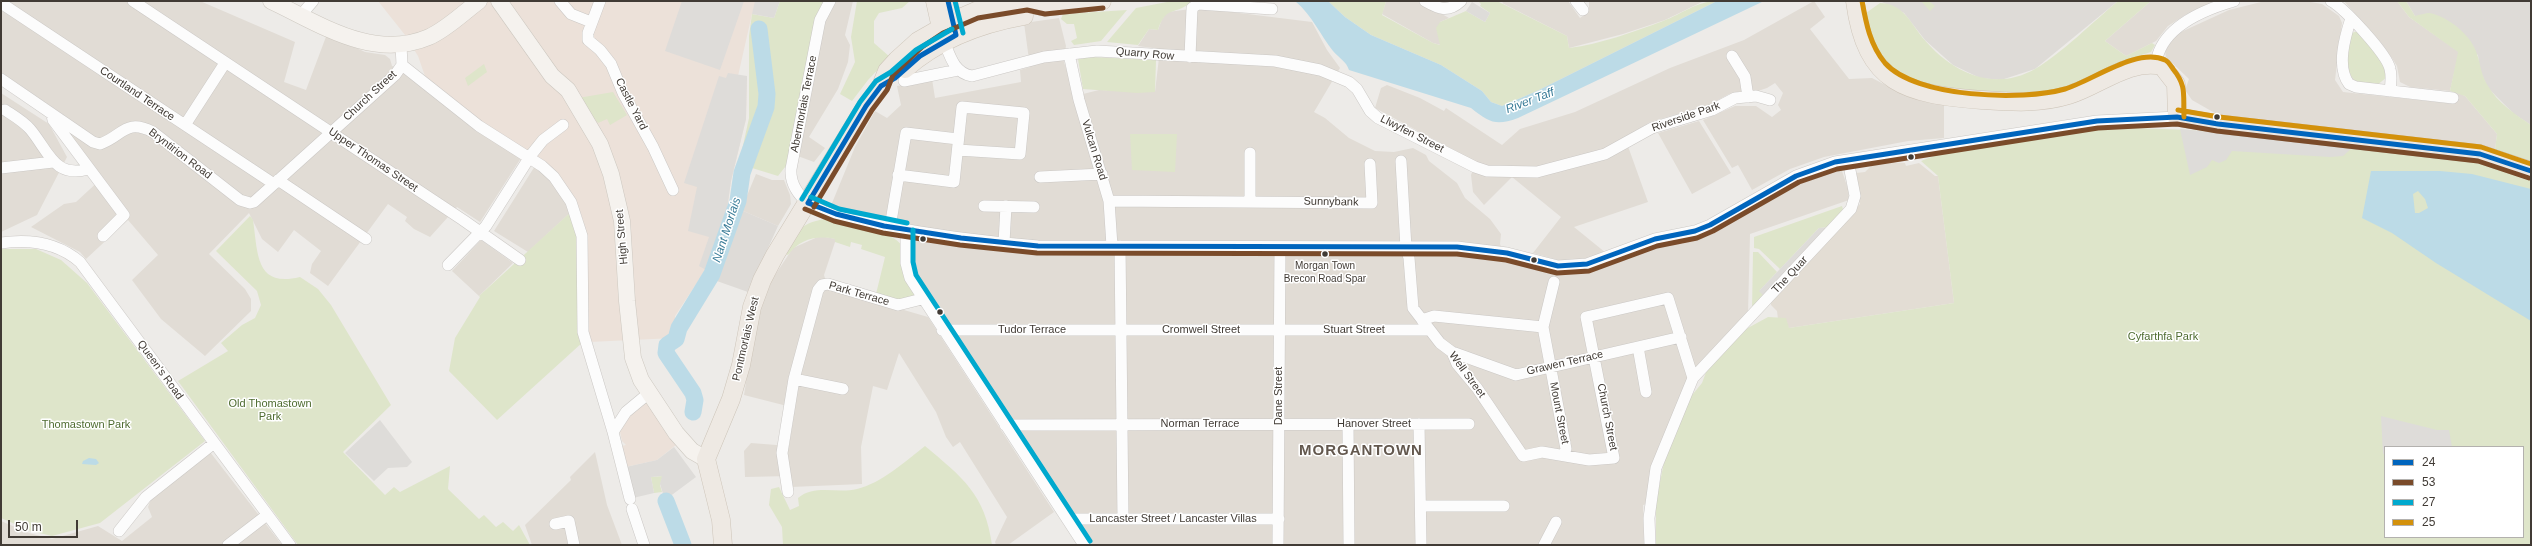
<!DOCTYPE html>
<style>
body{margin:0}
#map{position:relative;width:2532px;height:546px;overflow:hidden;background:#edebe8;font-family:Helvetica,sans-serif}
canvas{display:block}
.frame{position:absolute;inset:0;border:2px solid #413b35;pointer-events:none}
.legend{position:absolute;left:2384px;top:446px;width:140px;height:92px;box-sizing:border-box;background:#fff;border:1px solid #b3b1ae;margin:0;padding:5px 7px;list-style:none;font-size:12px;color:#413b35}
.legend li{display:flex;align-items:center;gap:8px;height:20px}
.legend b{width:20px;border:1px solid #b3b1ae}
.scale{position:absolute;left:8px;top:520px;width:70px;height:18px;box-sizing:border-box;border:2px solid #413b35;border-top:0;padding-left:5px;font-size:12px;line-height:14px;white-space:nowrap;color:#413b35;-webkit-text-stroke:3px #fff;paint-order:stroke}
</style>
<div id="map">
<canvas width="2532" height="546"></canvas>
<div class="frame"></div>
<ul class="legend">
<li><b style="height:5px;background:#0065bd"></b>24</li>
<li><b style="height:5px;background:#7a4b2a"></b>53</li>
<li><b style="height:5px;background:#00a9ce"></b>27</li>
<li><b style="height:5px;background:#d3910b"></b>25</li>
</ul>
<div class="scale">50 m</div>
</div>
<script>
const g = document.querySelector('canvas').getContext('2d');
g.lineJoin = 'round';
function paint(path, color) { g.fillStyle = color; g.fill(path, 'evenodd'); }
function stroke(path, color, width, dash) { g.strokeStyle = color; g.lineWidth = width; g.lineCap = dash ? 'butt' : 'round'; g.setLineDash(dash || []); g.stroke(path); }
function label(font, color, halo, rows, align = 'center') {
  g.font = font + ' Helvetica,sans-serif'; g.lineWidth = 3; g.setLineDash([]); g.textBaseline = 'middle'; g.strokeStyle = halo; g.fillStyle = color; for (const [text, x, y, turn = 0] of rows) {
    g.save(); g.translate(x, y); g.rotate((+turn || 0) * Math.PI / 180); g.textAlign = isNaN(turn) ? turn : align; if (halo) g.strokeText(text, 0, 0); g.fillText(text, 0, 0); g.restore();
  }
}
const residential = new Path2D(`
 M1 1H200L295 42 284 82 306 90 327 34 365 52 385 55 390 59 392 66 404 71 521 158 480 222 457 207 430 237 414 229 405 221 407 217 388 204 328 286 310 273 312 264 321 251 294 230 278 252 262 239 249 213 209 254 245 289 251 299V311L205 356 161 319 132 280 158 255 128 220 86 259 80 252 31 227 64 204 76 202 102 178 68 133 72 121 1 72Z
 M831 1H853L845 35 850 45 848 62 838 89 809 137 825 148 814 162 795 155 819 35Z
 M1386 1H1419L1449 18 1440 22 1441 45 1433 43 1382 14Z
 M1505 1H1568L1580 18 1589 11V1H1704L1665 20 1623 34 1569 48 1567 36 1502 3Z
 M1814 1 1825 17 1810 29 1849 79 1872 78 1909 97 1944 103V138L1908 141 1824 157 1790 169 1752 190 1738 165 1732 168 1703 120 1735 106H1756L1772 117 1781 110 1778 105 1783 93 1775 83 1767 88 1755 92 1729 94 1709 105 1650 122 1625 138 1648 202 1574 227 1606 253 1580 260H1558L1533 253 1561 217 1512 177 1484 205 1473 192 1471 175 1476 162 1375 108 1381 88 1387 85 1420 98 1444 111 1446 108 1502 145 1520 129 1575 112 1670 68 1744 40Z
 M2151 1H2217L2185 15 2168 26 2156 41 2126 56 2105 41Z
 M2265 1H2305L2322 4 2339 16 2342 23 2335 80 2343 92 2455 104 2457 92 2465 96 2497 134 2495 150 2220 116 2192 100 2185 90 2189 79 2166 57 2165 51 2172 39 2181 32 2229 10Z
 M2344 1H2397L2409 17 2459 52 2450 91 2410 87 2400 82 2397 66 2392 58Z
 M1199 8 1312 22 1327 50 1340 68 1314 112 1325 118 1349 138 1375 151 1394 152 1413 148 1426 155 1429 161 1457 183 1465 198 1490 219 1501 234 1500 244 1506 259 1530 267 1564 272 1582 270 1658 245 1682 244 1710 234 1784 190 1841 168 1848 189 1849 200 1750 234 1748 313 1694 369 1647 504 1643 505 1644 545H1092L933 303 922 292 912 268 910 247 917 228 843 213 830 208 855 147 875 111 887 118 901 105 897 86 932 79 935 98 1021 82 1020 70 1030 67 1024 23 1059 18 1066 46 1063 59 1075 96 1099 90 1155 92 1160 49 1138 46 1149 29 1158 30 1162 19 1167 12Z
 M1 93 49 124 67 157 37 215 1 232Z
 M1699 121 1731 173 1692 194 1658 133Z
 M535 166 547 174 573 210 528 252 494 231Z
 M756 174 772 180H784L790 195 791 204 778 226 741 210Z
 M820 236 836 239 824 275 828 288 928 317 1054 512 1008 545H996L995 542 1007 517 960 442 953 447 946 437 936 412 899 353 887 390 873 386 861 447 862 484 791 487 790 476 745 477 744 451 751 443 789 446 795 408 744 395 755 326 765 295 769 284 793 248Z
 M481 240 513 263 479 296 452 271Z
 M210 452 282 545H1V521L29 533 52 539 98 526 122 541 152 517 148 507 151 499Z
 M595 452 607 505 622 545H532L525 525 571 480 570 477Z`);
const commercial = new Path2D(`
 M378 1H780L752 14 738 76H747L746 119 731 181 724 231 718 238 710 263 675 316V338L589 342 584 311 588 242 583 220 576 202 489 127 426 79 418 56 405 35Z
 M645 400 676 445 657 460 626 467 622 446 626 445 622 441 619 427Z`);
const industrial = new Path2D(`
 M1880 1H2118L2035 69 2001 80 1980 78 1953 65 1925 40 1904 13Z
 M2406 1H2531V125L2514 114 2488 88 2480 71 2478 55 2415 16Z
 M741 210 778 226 748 292 714 280Z`);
const education = new Path2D(`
 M1875 162 1905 163 1906 166 1919 163 1935 176H1938L1954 303 1789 328 1778 319 1777 311 1771 305V299L1860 204 1856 173 1865 172Z`);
const green = new Path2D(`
 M780 1H827L789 162 778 176 739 164 749 118V36L752 14 774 18Z
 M857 1H910L902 8 879 13 874 21V43L890 57 868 80 852 101 840 94 855 62 851 37Z
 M1172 1H1192C1177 16 1166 4 1158 30L1149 29 1138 45 1107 42 1136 8Z
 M1328 1H1386L1382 15 1433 43 1440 45 1436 28 1440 22 1466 11 1485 22 1490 13 1480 6 1481 4 1478 1H1497L1567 36 1569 48C1601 44 1633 32 1663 21 1682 14 1697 1 1717 1L1537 91 1502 106 1491 102 1482 91 1441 65 1371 35 1345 17Z
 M1921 1H1929L1935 6 1930 11Z
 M2118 1H2151L2105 41 2126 56 2152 43 2155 45 2151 52 2123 61 2078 82 2046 93 1957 92 1910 81 1896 74 1873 49 1866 13 1880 3C1900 3 1909 19 1919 33 1947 70 1991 94 2035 69 2061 54 2094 21 2118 1Z
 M2397 1H2406L2415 16C2419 15 2426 13 2430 13 2449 17 2472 36 2477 54 2481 66 2481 75 2488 86 2497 102 2516 115 2531 125V163L2495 150 2497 134 2465 96 2450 91 2458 52 2409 17Z
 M1127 10 1101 41 1074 45 1071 41 1077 38 1074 24H1067L1061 19 1063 14Z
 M2355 32H2359L2384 64 2387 77 2376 86 2355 81C2343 68 2347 49 2351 33Z
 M1091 57 1156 60 1155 92 1137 93 1083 89 1078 59Z
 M484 64 487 72 468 86 465 78Z
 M613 92 627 115 610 125 607 119 598 123 578 98Z
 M2104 127 2190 130 2471 160 2531 180V545H1656V501L1666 453 1688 400 1702 383 1708 367 1746 329 1768 317 1786 318 1789 328 1954 303 1938 176 1921 161 1944 152ZM2385 447H2523V537H2385Z
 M1130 134H1177L1175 172 1132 170Z
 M1842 206 1844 213 1832 227 1819 228 1780 269 1759 249 1754 248V237Z
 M573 210 581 237 583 342 497 420 449 371 455 338 480 297 479 296Z
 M250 216 253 220C258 253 255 288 300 277L318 289 331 305 391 405 343 452 385 495 394 487 400 492 450 466 448 489 479 519 484 515 496 527 503 522 513 531 519 525 530 545H298L178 381 228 351 221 343 242 325 255 318 261 305 257 291 216 251Z
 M824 219C841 220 894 231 902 246 910 261 913 281 918 297L898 303 876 294 885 257 861 249 862 245 851 242 850 247 835 242V239C816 235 800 239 788 255L784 253C795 231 800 224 824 219Z
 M1 249H36L61 260 87 283 205 441 100 523 52 536 31 531 1 518Z
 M1753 252H1758L1777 272 1760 290 1765 297 1752 311Z
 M925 446C963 478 985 494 992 545H783L782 527 769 505 771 489 779 487 790 510 799 506 798 498C815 484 837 494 857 489 880 484 907 460 925 446Z
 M663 476 660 485 662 492 654 493 651 477Z`);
const parking = new Path2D(`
 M682 1H744L720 70 665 51Z
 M755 1H780L774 18 752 14Z
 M1472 2 1490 13 1485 22 1466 11Z
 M728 73 747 76 746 119 731 181 724 231 718 238 706 270 699 266 709 237 688 231 697 187 684 183 719 76 726 78Z
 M2180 129 2190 130 2352 148 2343 156 2330 157 2232 151 2226 160 2219 163 2212 160 2207 167 2190 175Z
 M1832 227 1765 297 1759 291 1819 228Z
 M2381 416 2437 430H2449L2452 447H2385V454H2383Z
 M380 420 412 462 407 467 388 468 374 481 345 453Z
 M674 447 696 477 665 500 660 484 662 476 651 477 654 493 633 498 626 467 657 460Z`);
const water = new Path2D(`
 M1295 1H1328L1345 17 1371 35 1441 65 1482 91 1491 102 1502 106 1537 91 1717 1H1764L1518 118C1496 126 1490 123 1471 108L1349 70C1346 61 1340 59 1333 51 1320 35 1313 16 1295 1Z
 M2371 171H2440L2472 174 2531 189V321L2436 263 2392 233 2362 218ZM2418 191 2425 199 2428 208 2419 213H2415L2413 194Z
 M89 458 96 459 99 463 96 465 82 464 83 461Z`);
const river = new Path2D(`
 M693 412 695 400 693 393 666 353 667 345 676 339 679 328 712 274 738 201 742 173 766 107 767 94 759 29
 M666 501 683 545`);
const street = new Path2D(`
 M133 1 463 220 520 260
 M560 1 571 14 591 22
 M600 1 588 33V40L600 50 611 64 623 93 653 147 673 190
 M830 1 820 20 791 169C790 183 798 196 810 204 830 217 853 220 876 224 930 235 984 242 1038 246L1457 247 1507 253 1558 266 1587 264 1655 239 1695 231 1710 225 1796 176 1835 162 2097 121 2177 117
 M1425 1C1439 9 1448 13 1461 1
 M1576 1 1583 10
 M2331 1C2344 8 2387 54 2390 69 2392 76 2391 83 2390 91
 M1 3 274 184
 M301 15 313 1
 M2351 18C2345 37 2336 67 2349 84L2356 87 2453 98
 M944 41C950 56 954 73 972 76L1044 57 1097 51 1275 61 1320 70 1349 82 1357 89 1370 111 1378 118 1475 167 1487 171 1537 172 1605 154 1652 128 1712 110 1735 98 1756 96 1770 100
 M1069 54 1079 100 1109 201 1112 246
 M1732 56 1745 77 1748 97
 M1190 57 1192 8 1198 4 1272 9
 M2156 64C2160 28 2203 10 2234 1
 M402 65 479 126 542 166 554 177 571 202 582 236 583 332 613 432 630 499
 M1 79 93 142 100 144C123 136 125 118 153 132L240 200 250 203 254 202 395 75 402 65 401 45
 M904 81 958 70
 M5 110C14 116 23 121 30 129 48 150 54 179 88 169
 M52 115 53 120 124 215 103 236
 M185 125 225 63
 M1401 161 1406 248 1409 258 1413 308 1440 343 1452 352 1457 364 1477 388 1523 456 1542 452 1589 460 1614 458 1586 317 1668 298 1693 378
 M1 168 53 162
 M898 175 954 182 962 107 1024 113 1020 154 958 150
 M1040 177 1102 174
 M278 180 366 239
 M1109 201 1372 203 1370 164
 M1250 201V153
 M984 206 1034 207
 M890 227 906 133 958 139
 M906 230V263L910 278 1084 545
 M1 243C29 239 58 243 80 262L290 545
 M1004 243 1006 206
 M1120 246 1123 519
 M448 265 486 226 531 155 543 140 563 125
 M1554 282 1543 327 1566 449
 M1422 320 1434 316 1543 327
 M942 330H1429
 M1638 347 1646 392
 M1452 352 1516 375 1681 337
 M794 379 843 389
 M1348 424 1349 545
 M1419 424 1421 545
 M1005 425 1469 424
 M613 432 626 412 649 393
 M788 492 782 453 794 379 818 290 822 285 828 284 898 305 922 299
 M1421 506H1504
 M632 509 644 545
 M1068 519H1279
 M555 524 569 521 574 545
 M119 531 146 497 213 444
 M228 545 267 515
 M1278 545 1280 248
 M1544 545 1556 522
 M1650 545 1649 518 1656 468 1693 378 1851 209 1855 196 1848 160`);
const secondary = new Path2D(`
 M271 1C320 24 373 61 429 37 447 29 463 13 479 1
 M499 1 552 76 568 90 600 144 611 174 622 221 627 301 633 358 641 380 676 433 692 451 706 459`);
const primary = new Path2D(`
 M935 1 943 37
 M948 1 956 33
 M1855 1C1866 85 1906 94 1982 100 2012 102 2040 104 2069 95 2101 85 2128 59 2162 66L2176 84 2177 117 2218 124 2480 154 2531 171
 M905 69C939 39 979 24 1024 16
 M723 545 721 520 706 459 731 399 741 365 752 307 762 280 775 255 866 106 881 86 887 71 897 60 918 41 953 21 976 11 1027 3 1045 7 1102 1`);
const bus1 = new Path2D(`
 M808 203 836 214 884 226 961 238 1038 246 1457 247 1507 253 1558 266 1587 264 1655 239 1695 231 1710 225 1796 176 1835 162 2097 121 2177 117 2218 124 2480 154 2531 171
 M808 203 866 106 881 86 895 78 920 56 956 35 948 1`);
const bus2 = new Path2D(`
 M814 207 872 110 887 90 893 75 922 47 943 33 978 18 1027 10 1045 14 1103 8
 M805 209 834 221 883 233 960 245 1037 253 1457 254 1506 260 1557 273 1589 271 1657 246 1697 238 1713 231 1799 182 1837 169 2098 128 2177 124 2217 131 2478 161 2529 178`);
const bus3 = new Path2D(`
 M955 1 963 33
 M811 197 839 209 907 223
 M802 199 860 102 876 81 891 72 916 50 952 29
 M913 230V262L916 275 1090 541`);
const bus4 = new Path2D(`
 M1862 1C1866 23 1870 45 1885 63 1916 98 2023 101 2065 89 2092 81 2137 47 2165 60 2168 61 2171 66 2173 69 2187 86 2183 95 2184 117
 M2178 110 2219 117 2481 147 2531 164`);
const markers = [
 [2217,117,3.5,"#413b35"],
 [1911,157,3.5,"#413b35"],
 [923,239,3.5,"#413b35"],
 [1325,254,3.5,"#413b35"],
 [1534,260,3.5,"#413b35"],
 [940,312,3.5,"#413b35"]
];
const busNames = [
 ["Morgan Town",1325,266],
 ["Brecon Road Spar",1325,279]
];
const streetNames = [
 ["Quarry Row",1145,54,5],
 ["Courtland Terrace",137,94,34],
 ["Church Street",370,96,-43],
 ["Castle Yard",631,104,63],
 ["Abermorlais Terrace",804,104,-79],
 ["Riverside Park",1686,117,-19],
 ["Llwyfen Street",1412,134,27],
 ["Vulcan Road",1094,150,73],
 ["Bryntirion Road",180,154,37],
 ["Upper Thomas Street",373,160,34],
 ["Sunnybank",1331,202,1],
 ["High Street",622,237,-95],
 ["The Quar",1790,275,-47],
 ["Park Terrace",859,294,16],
 ["Tudor Terrace",1032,330],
 ["Cromwell Street",1201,330],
 ["Stuart Street",1354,330],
 ["Pontmorlais West",746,339,-77],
 ["Grawen Terrace",1565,363,-13],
 ["Queen's Road",160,370,54],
 ["Well Street",1467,375,54],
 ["Dane Street",1279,396,-90],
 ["Mount Street",1559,413,79],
 ["Church Street",1607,417,79],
 ["Norman Terrace",1200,424],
 ["Hanover Street",1374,424],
 ["Lancaster Street / Lancaster Villas",1173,519]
];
const parkNames = [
 ["Cyfarthfa Park",2163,337],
 ["Old Thomastown",270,404],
 ["Park",270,417],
 ["Thomastown Park",86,425]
];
const waterNames = [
 ["River Taff",1530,101,-21],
 ["Nant Morlais",727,230,-72]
];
const districtNames = [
 ["MORGANTOWN",1361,451]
];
paint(residential, '#e1dcd5');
paint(commercial, '#ece1d9');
paint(industrial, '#dedbd7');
paint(education, '#e3ddd4');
paint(green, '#dee5ca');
paint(parking, '#dedcd9');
paint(water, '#bcdbe7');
stroke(river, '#bcdbe7', 17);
stroke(street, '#cbc8c5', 12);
stroke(secondary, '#cdc8c0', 17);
stroke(primary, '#cdc4b8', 19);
stroke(street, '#fcfcfc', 11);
stroke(secondary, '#f5f2ee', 16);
stroke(primary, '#eee9e3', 18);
stroke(bus1, '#0065bd', 5);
stroke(bus2, '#7a4b2a', 5);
stroke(bus3, '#00a9ce', 5);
stroke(bus4, '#d3910b', 5);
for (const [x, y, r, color] of markers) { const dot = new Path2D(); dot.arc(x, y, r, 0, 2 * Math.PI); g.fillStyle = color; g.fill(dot); stroke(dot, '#fff', 1.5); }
label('10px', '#413b35', '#fff', busNames);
label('11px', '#413b35', '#fff', streetNames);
label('11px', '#4e6b30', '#fff', parkNames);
label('italic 12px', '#3a7c98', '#fff', waterNames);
g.letterSpacing = '1px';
label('bold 15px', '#63584e', '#fff', districtNames);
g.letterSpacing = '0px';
</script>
